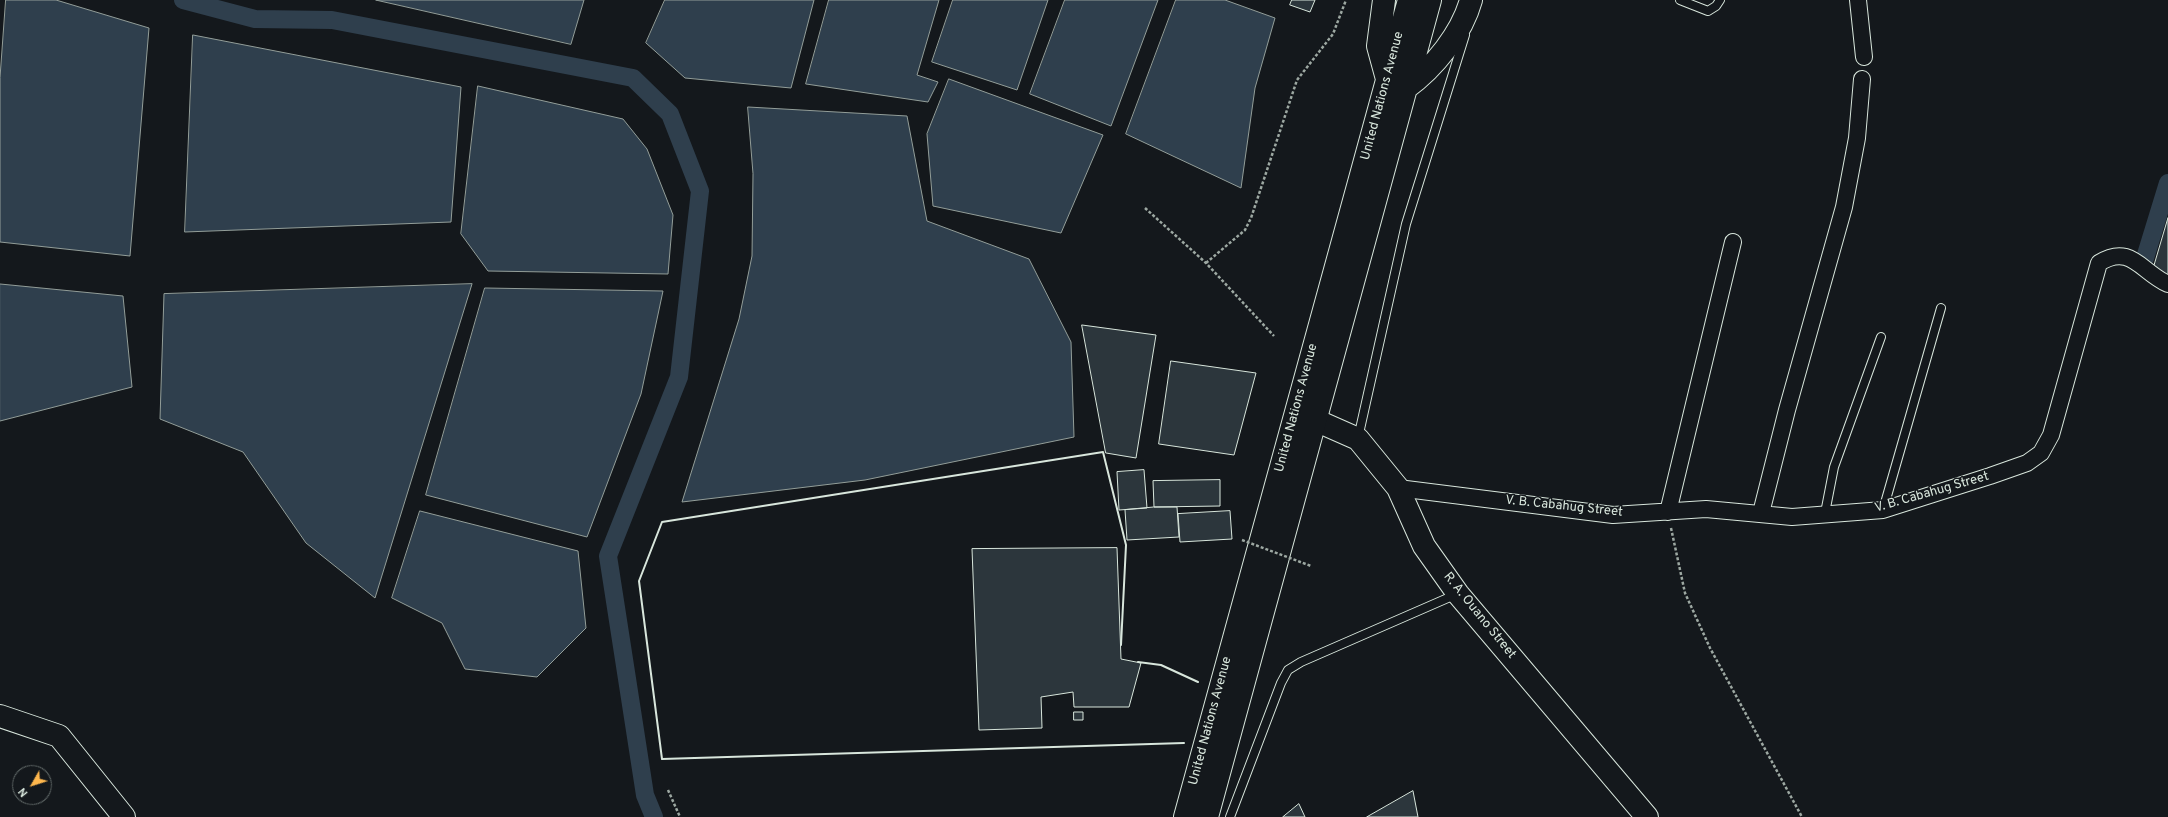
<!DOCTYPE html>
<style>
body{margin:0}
#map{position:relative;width:2168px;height:817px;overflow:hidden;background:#14181c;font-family:Overpass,sans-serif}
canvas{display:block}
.north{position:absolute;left:12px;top:765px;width:40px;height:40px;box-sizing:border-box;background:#14181c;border:1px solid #626a69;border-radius:50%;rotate:231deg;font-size:11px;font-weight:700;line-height:16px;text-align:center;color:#d8e6dc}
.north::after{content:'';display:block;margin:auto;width:14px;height:18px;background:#ffb74d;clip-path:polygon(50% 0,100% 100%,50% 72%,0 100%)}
</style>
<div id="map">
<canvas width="2168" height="817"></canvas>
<div class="north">N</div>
</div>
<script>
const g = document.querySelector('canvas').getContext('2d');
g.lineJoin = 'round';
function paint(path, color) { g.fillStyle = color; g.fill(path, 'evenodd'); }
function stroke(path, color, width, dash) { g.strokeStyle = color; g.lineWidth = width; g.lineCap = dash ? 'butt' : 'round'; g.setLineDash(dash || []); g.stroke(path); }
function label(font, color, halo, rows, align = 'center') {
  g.font = font + ' Overpass,sans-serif'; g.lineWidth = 3; g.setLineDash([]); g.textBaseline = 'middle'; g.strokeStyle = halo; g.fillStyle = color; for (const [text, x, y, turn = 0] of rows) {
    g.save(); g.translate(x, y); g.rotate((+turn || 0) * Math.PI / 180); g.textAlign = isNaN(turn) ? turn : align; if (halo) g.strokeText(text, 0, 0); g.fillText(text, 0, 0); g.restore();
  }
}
const water = new Path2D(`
 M6 0H56L149 28 130 256 0 242V78Z
 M376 0H584L571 44Z
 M665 0H814L791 88 685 78 646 43Z
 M829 0H939L917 75 938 82 928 102 806 84Z
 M953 0H1048L1017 90 932 62Z
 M1065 0H1158L1111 126 1030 94Z
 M1176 0H1225L1275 18 1255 88 1241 188 1126 134Z
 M193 35 461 87 451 222 185 232Z
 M949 79 1103 135 1061 233 933 206 927 134Z
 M478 86 623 119 647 149 673 215 668 274 488 271 461 234Z
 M748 107 907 116 927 221 1029 259 1071 342 1074 437 865 480 682 502 739 319 752 256 753 174Z
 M0 284 123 296 132 387 0 421Z
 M472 284 375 598 306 543 243 452 160 419 164 294Z
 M485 288 663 291 641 394 587 537 426 495Z
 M420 511 578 551 586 628 537 677 465 669 442 623 392 598Z`);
const canal = new Path2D(`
 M183 0 255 19 332 20 633 78 670 114 700 191 679 377 608 556 645 795 654 817
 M2145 258 2168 183`);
const building = new Path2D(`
 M1292 0H1315L1310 12 1290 5Z
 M2168 218V275L2153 270Z
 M1082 325 1156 335 1136 458 1106 453Z
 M1171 361 1256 373 1234 455 1159 444Z
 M1144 470 1147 508 1119 510 1117 472Z
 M1220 480V506L1154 507 1153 481Z
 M1154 507H1177L1179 537 1127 540 1125 510Z
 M1230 511 1232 539 1180 542 1178 514Z
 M1117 548 1121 659 1141 663 1129 707H1074L1073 692 1041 697 1042 728 979 730 972 549Z
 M1074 712H1083V720H1074Z
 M1413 791 1418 817H1367Z
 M1299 804 1305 817H1283Z`);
const path = new Path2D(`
 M1145 208 1206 263 1274 336
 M1206 263 1245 230 1251 218 1297 80 1333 34 1346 0
 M1671 528 1685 593 1710 648 1802 817
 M668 790 680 817`);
const lane = new Path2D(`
 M1680 0 1708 11 1716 6 1720 0
 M1358 438 1406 224 1465 35
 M1883 510 1941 308
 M1825 513 1834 467 1881 337
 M1230 817 1281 683 1288 670 1301 662 1457 594`);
const street = new Path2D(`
 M1858 0 1864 57
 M1398 488 1613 515 1706 509 1792 517 1883 510 1990 476 2027 463 2041 453 2051 435 2099 263C2131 243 2141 272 2168 284
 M1668 512 1733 242
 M1761 513 1787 410 1844 207 1857 138 1862 79`);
const secondary = new Path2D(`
 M1315 420 1358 439 1398 488 1424 546 1458 594 1647 817
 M0 716 59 736 124 817`);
const primary = new Path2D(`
 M1384 0 1378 46 1387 79
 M1406 88C1434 68 1462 33 1471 0
 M1185 817 1409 0
 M1207 817 1430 0`);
const pathBridge = new Path2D(`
 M1242 540 1311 566`);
const wall = new Path2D(`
 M1121 645 1126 545 1103 452 662 522 639 581 662 759 1184 743
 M1138 662 1161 665 1198 682`);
const streetNames = [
 ["United Nations Avenue",1383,96,-75],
 ["United Nations Avenue",1297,408,-75],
 ["V. B. Cabahug Street",1932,493,-16],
 ["V. B. Cabahug Street",1564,507,6],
 ["R. A. Ouano Street",1479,616,51],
 ["United Nations Avenue",1211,721,-75]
];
paint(water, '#2f3f4d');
stroke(water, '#939e99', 1);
stroke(canal, '#2f3f4d', 18);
paint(building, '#2c363c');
stroke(building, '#d8e6dc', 1);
stroke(lane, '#d8e6dc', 10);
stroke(street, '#d8e6dc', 18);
stroke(secondary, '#d8e6dc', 24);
stroke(primary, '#d8e6dc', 24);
stroke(path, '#9da8a2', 2.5, [3, 2]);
stroke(lane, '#14181c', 8);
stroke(street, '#14181c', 16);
stroke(secondary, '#14181c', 22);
stroke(primary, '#14181c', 22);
stroke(pathBridge, '#9da8a2', 2.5, [3, 2]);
stroke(wall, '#d8e6dc', 2);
label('13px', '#d8e6dc', '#14181c', streetNames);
</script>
